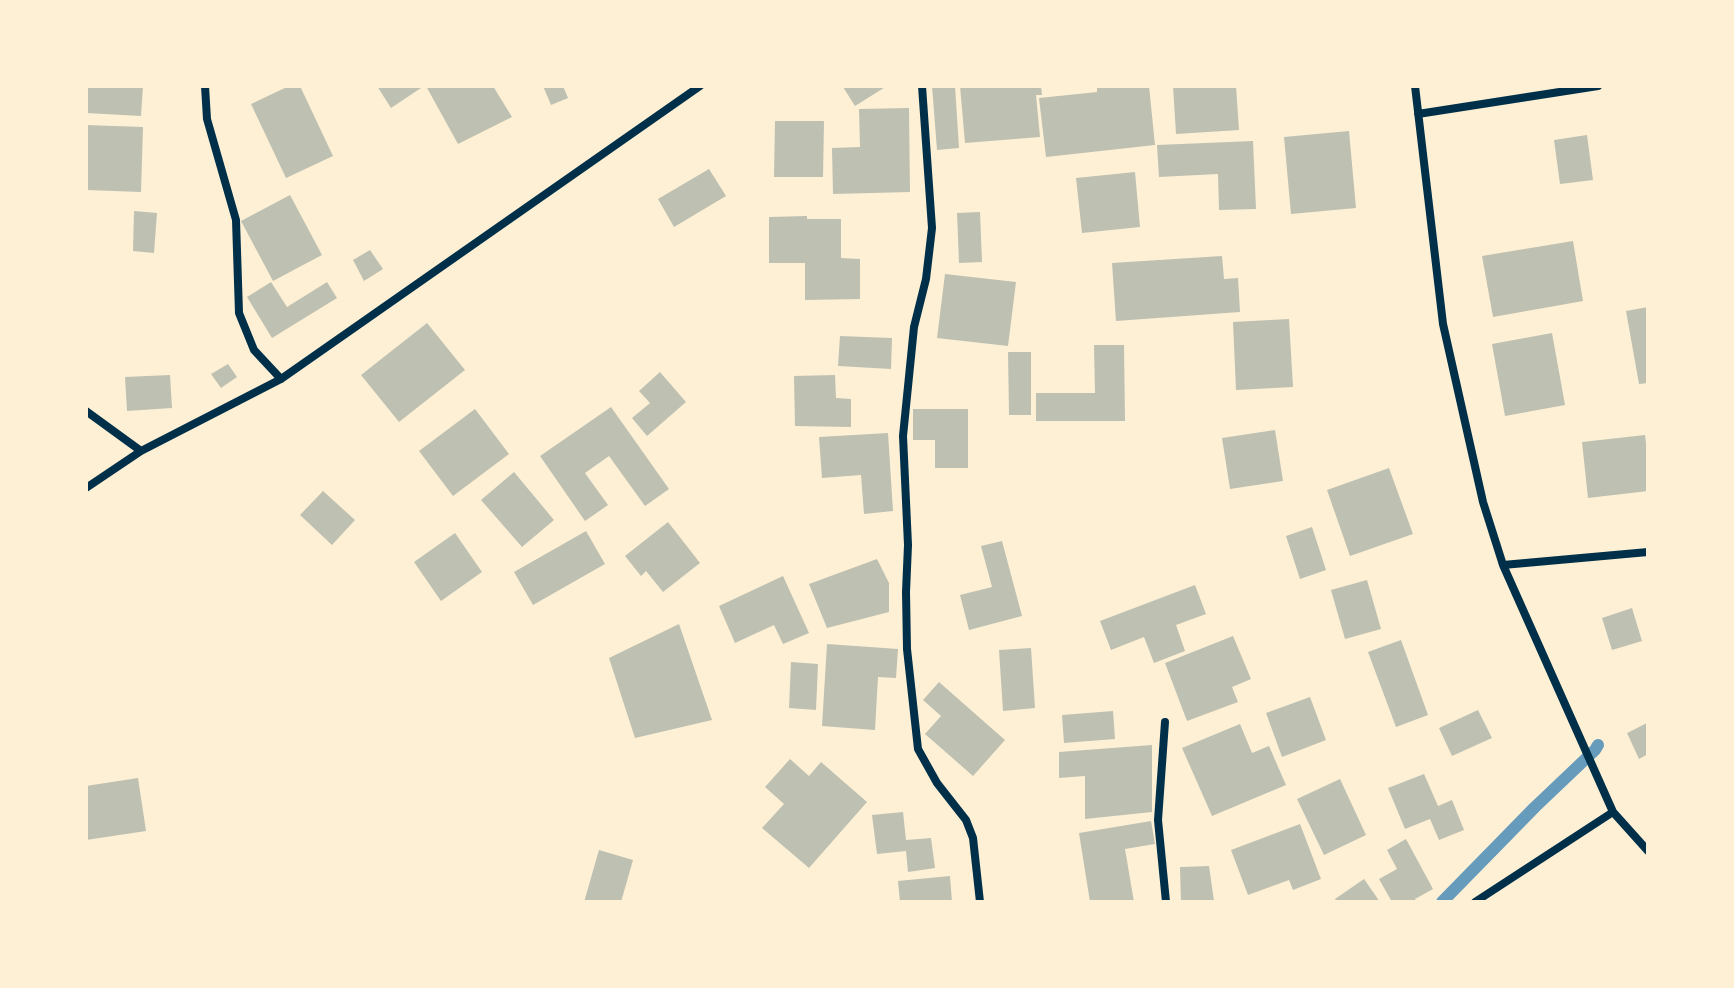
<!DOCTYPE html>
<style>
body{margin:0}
#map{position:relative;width:1734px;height:988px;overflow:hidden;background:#fdf0d5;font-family:Manrope,sans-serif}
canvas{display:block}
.frame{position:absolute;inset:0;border:88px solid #fdf0d5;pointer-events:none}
</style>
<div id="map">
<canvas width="1734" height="988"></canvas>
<div class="frame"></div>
</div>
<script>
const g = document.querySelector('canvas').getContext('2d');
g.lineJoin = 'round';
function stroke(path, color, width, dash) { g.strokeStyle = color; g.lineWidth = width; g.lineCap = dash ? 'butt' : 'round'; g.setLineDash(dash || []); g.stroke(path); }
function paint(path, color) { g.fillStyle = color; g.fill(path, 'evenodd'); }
const stream = new Path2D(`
 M1442 902 1535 807 1595 750 1598 745`);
const building = new Path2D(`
 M86 86H143L141 116 86 113Z
 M289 86H300L333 156 286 178 251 104Z
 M377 86H424L391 108Z
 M426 86H493L512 117 458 144Z
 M543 86H563L568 98 551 105Z
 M845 86H887L855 106 843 87Z
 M932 86H955L959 148 937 150Z
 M960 86H1041L1042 95H1036L1040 137 965 143Z
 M1097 86H1149L1155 145 1046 157 1039 98 1097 92Z
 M1173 86H1236L1239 130 1176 134Z
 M909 108 910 192 833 194 832 148 860 147 859 109Z
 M775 121H824L823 177H774Z
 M86 125 143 127 141 192 86 190Z
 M1349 131 1356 208 1291 214 1284 137Z
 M1587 135 1593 180 1560 184 1554 140Z
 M1253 141 1256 209 1219 210 1218 174 1159 177 1157 145Z
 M709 169 726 196 674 227 658 199Z
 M1135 172 1140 227 1082 233 1076 178Z
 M290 195 322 255 273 281 241 221Z
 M134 211 157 213 154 253 133 251Z
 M980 212 982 262 959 263 957 213Z
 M807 216V219H841V258L860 259V299L805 300V263H769V217Z
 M1573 241 1583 301 1493 317 1482 256Z
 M370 250 383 269 364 281 353 260Z
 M1222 256 1224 279 1238 278 1240 312 1116 321 1112 263Z
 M945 274 1016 282 1008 346 937 338Z
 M271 282 287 307 327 282 337 298 272 338 247 297Z
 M1648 307V383L1639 384 1626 311Z
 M1289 319 1293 387 1236 390 1233 322Z
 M427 323 465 370 399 422 361 375Z
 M1552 333 1565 405 1505 416 1492 344Z
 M840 336 892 338 891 369 838 366Z
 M1094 345H1124L1125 421H1036V393H1095Z
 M1008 352H1031V415H1009Z
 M228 364 237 377 221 388 211 374Z
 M660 372 686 402 647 436 632 418 650 403 639 391Z
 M170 375 172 408 127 411 125 377Z
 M835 375 836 398 851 399V427L795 426 794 376Z
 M611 407 669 489 645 506 609 456 585 473 608 505 585 521 540 456Z
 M475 409 509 454 453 496 419 451Z
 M913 409H968V468H935V440H913Z
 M1275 430 1283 481 1230 489 1222 438Z
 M888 433 893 511 864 514 861 475 822 478 819 437Z
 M1645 435 1648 459V491L1588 498 1582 442Z
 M1389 468 1413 534 1350 556 1327 490Z
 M514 472 554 520 522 547 481 500Z
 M323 491 355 520 332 545 300 515Z
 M668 522 700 563 663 592 646 571 641 576 625 556Z
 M1312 527 1326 570 1300 579 1286 536Z
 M586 531 605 564 533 605 514 572Z
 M455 533 482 572 441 601 414 562Z
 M1002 541 1022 616 969 630 960 595 992 587 981 546Z
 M877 559 889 583V612L827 628 809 584Z
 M783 576 809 633 783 644 774 625 735 643 719 606Z
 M1367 580 1381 629 1345 639 1331 590Z
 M1195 585 1206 614 1176 625 1185 651 1154 663 1144 637 1111 650 1100 621Z
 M1632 608 1642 641 1612 650 1602 618Z
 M679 624 712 720 635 738 609 658Z
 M1233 636 1251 679 1232 687 1238 702 1187 721 1165 663Z
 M1401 640 1428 715 1396 727 1368 652Z
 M827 644 898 649 896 678 878 677 875 730 822 726Z
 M1031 648 1035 708 1003 711 999 650Z
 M791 662 818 664 816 710 789 708Z
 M939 682 1005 740 973 776 925 734 941 716 923 700Z
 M1310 697 1326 740 1282 757 1266 713Z
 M1478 710 1492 738 1452 756 1439 728Z
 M1113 711 1115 739 1064 743 1062 715Z
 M1647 723 1648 754 1639 759 1627 733Z
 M1240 724 1252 753 1269 746 1286 785 1212 816 1182 748Z
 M1152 745V812L1085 819V776L1059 778V752Z
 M790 759 809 776 821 762 867 802 809 868 762 828 784 804 765 787Z
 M1424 774 1438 806 1452 800 1464 830 1439 840 1430 819 1405 829 1388 788Z
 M138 778 146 831 86 840V786Z
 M1340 779 1366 835 1324 855 1297 799Z
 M903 812 906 840 931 838 935 868 908 872 906 851 877 854 872 815Z
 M1151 821 1155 844 1125 849 1134 902H1090L1079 833Z
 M1300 824 1321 879 1293 890 1289 880 1248 895 1231 850Z
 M1406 839 1433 889 1415 899 1417 902H1392L1379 879 1397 869 1387 850Z
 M599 850 633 860 621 902H584Z
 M1209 866 1214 901 1181 902 1180 867Z
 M950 876 952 902H900L898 881Z
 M1364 879 1380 902H1337L1335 899Z`);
const minor = new Path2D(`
 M205 86 207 119 236 220 239 313 254 350 281 379
 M922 86 932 228 926 279 914 327 903 436 908 545 906 592 907 649 918 749 937 783 966 820 973 838 980 902
 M1415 86 1443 324 1483 502 1503 565 1613 812 1648 851
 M1418 114 1598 86
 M86 411 141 451
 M86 488 141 451 281 379 700 86
 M1503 565 1648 552
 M1165 722 1158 820 1166 902
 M1475 902 1613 812`);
stroke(stream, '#669bbc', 12);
paint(building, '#bec0b2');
stroke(minor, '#003049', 8);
</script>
